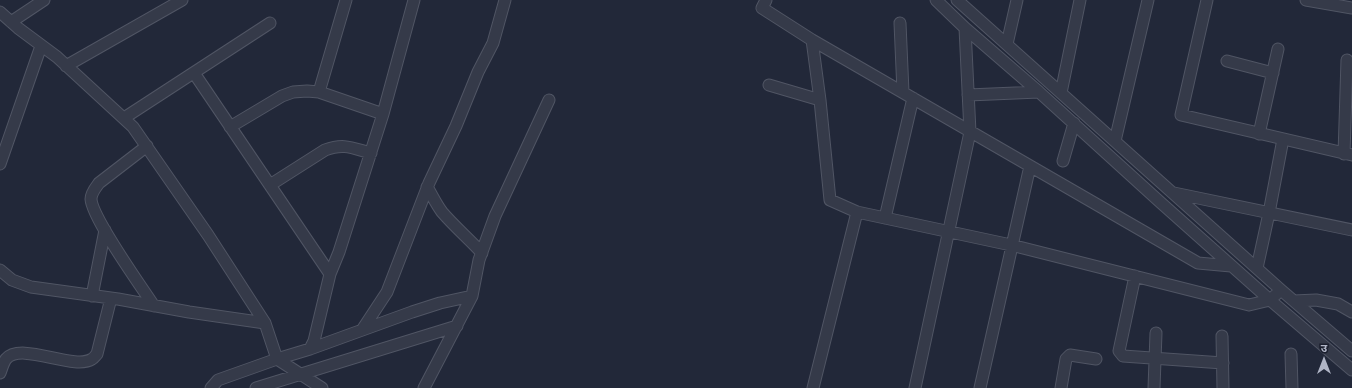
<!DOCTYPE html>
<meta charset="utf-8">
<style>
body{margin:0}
#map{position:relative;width:1352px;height:388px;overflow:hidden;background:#222839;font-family:"PT Sans Narrow","Noto Sans Devanagari",sans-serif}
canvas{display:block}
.north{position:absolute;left:1304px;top:340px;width:40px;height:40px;-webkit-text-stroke:3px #1b1f2e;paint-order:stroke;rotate:0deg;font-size:11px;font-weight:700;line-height:16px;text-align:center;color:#b0b5c6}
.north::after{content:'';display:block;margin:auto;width:14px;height:18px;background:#b0b5c6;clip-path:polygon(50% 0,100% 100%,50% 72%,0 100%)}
</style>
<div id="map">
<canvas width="1352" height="388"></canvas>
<div class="north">उ</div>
</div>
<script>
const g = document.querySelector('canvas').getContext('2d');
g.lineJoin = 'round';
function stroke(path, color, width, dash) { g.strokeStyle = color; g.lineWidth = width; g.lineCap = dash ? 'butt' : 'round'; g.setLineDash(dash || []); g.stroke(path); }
const street = new Path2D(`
 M766 0 762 8 812 40 1198 263 1231 266
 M936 0 965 28 1039 92 1160 202 1270 300 1352 370
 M957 0 1281 290 1352 351
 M1207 0 1181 115 1352 155
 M1306 0 1352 8
 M0 12 18 28 57 57 133 127 208 235 265 323 277 359 322 388
 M11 22 44 0
 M900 23 903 92
 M812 40 820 100 830 200 857 212 1011 245 1249 305 1270 300 1281 290
 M1007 44 1017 0
 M1227 61 1273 73
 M66 66 182 0
 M194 73 330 274
 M769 85 820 100
 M319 92 346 0
 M1061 93 1080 0
 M968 95 1039 92
 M124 118 270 23
 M230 127 282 96 293 92 307 91 319 92 383 114
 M1259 134 1278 49
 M1115 141 1148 0
 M147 146 99 183C96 187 91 193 91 199 92 218 141 286 154 306
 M1344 154 1347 60
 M1063 161 1074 123
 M0 164 41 46
 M270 185 325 150C344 143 352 148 371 153
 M427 187C432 195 436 204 442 212 454 226 469 239 482 253
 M1174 193 1352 230
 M885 218 913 98
 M1257 268 1269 213 1283 139
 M0 270 12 280 31 287 118 299 189 312 265 323
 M1135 276 1119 351 1123 356 1223 363
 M92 296 105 230
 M1294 301 1316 300 1338 304 1352 312
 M362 330 387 292 429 183 456 126 478 72 493 43 505 0
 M1222 336 1223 388
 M310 349 314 341 330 274 339 252 383 114 414 0
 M1291 354 1292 388
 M0 373C2 368 3 363 6 359 21 341 74 371 92 359 94 358 95 356 97 354L111 298
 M211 388 218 380 277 359 310 349 412 312 440 303 472 296 479 260 495 216 549 100
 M256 388 457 326
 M424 388 472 296
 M813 388 857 212
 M915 388 970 132 965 28
 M980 388 1030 166
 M1061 388 1066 359 1070 355 1096 359
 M1154 388 1156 333`);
stroke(street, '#505564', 13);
stroke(street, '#353a49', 11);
</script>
